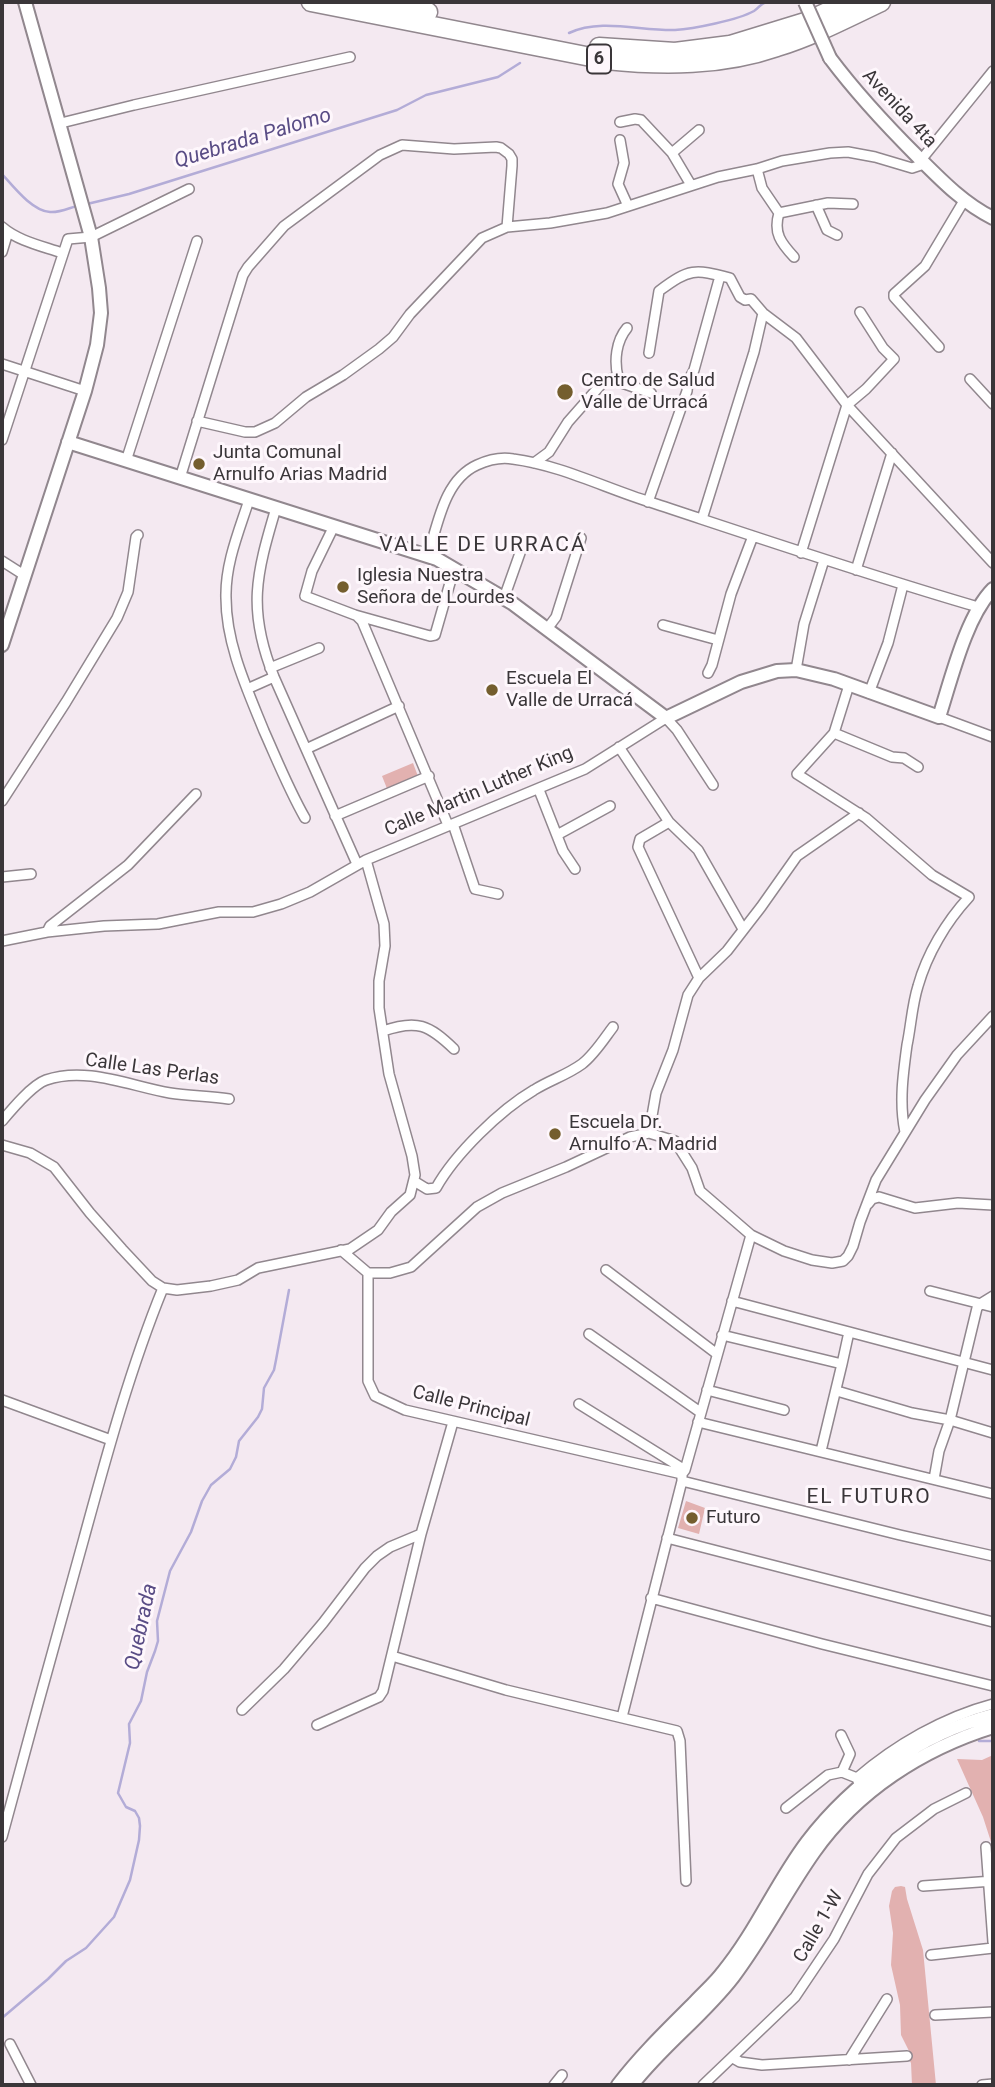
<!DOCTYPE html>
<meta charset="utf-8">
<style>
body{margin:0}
#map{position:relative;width:995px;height:2087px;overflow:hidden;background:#f4e9f1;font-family:Roboto,sans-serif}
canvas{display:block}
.frame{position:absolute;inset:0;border:4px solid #3a3639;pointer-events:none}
</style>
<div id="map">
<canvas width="995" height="2087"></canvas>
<div class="frame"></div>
</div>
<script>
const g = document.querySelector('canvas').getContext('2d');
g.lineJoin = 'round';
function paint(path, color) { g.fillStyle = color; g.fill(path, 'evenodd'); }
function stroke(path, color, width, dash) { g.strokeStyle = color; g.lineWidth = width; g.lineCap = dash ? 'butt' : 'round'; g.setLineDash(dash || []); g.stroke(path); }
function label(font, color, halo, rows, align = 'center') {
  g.font = font + ' Roboto,sans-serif'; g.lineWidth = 6; g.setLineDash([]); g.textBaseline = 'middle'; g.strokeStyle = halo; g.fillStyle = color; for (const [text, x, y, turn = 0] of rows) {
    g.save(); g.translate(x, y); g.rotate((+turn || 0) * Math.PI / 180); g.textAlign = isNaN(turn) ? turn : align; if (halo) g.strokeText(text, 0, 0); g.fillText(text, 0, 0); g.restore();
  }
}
const green = new Path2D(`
 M413 763 419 779 388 791 382 776Z
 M686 1501 705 1508 699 1534 678 1528Z
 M993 1755V1845H992L983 1817 957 1759 982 1760Z
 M901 1886 905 1887 907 1899 923 1950 936 2085H912L911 2063 907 2056 910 2053 901 2035 900 2005 891 1965 893 1933 889 1906 892 1891 895 1887Z`);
const stream = new Path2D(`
 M569 33C601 18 640 31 675 30 693 29 738 20 754 11 759 8 760 4 766 2
 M2 174C13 186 32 211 50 212 59 213 69 208 77 206
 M87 204 129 194 397 110 426 95 498 77 520 63
 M979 1741H993
 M2 2018 48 1979 66 1961 86 1948 114 1917 130 1880 139 1840 140 1826 139 1818 135 1811 126 1807 118 1793 130 1743 129 1724 141 1701 147 1672 155 1651 158 1641 157 1621 170 1571 191 1532 202 1501 211 1485 230 1469 236 1457 239 1441 258 1417 262 1409 264 1388 274 1370 276 1360 289 1290`);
const minor = new Path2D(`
 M620 122 635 119 641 120 672 153 691 185
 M61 123 134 105 350 57
 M620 140 624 163 618 184 628 206
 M672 153 699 130
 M921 160 993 71
 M757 169 762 188 779 213 828 203 853 204
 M816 205 827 230 837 235
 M779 213C773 233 781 243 794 257
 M2 227C18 241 42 246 62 253
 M2 252 8 232
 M939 347 894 297V294L925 266 965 199
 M649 353 659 291C690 268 694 269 730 278L740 297 745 300 751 299 763 313 796 338 847 405 993 563
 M2 364 85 391
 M618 377C614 361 616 341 627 328
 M970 379 993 404
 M197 421 245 432H255L275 423 306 397 343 375 379 349 393 337 410 314 482 238 507 227 550 223 607 213 718 177 757 169 782 161 830 153 848 152 875 157 912 168 924 164
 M2 440 68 239 91 237 189 189
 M126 461 197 241
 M534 463 549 452 568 422 605 380 618 377 622 383 651 393
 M180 478 243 275 248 267 284 226 380 155 402 145 454 149 496 147 501 148 509 154 512 159V166L507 227
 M249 500C239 531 225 564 226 598 226 644 247 689 264 731 277 760 289 790 305 818
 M648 502 687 391 688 381 694 370 720 276
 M276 508C256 575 247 610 274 677L357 864
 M702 519 754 352 763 313
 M334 526 312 571 305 596 355 615 430 636 435 635 454 569
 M801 553 847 405 866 389 894 359 883 348 860 312
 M428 555C438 524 444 480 477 465 488 460 502 457 513 459 560 465 605 488 650 502 759 538 868 575 978 607
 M2 561 24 575
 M856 570 892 453
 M504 598 520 553
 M357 616 362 621 448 825
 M663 625 718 640
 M547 629 556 617 581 538
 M270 668 319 648
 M796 670 804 624 824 560
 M708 673 712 665 731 594 753 536
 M849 685 834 733 797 774 866 818 932 875 969 897C946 922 927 954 918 986 912 1005 911 1026 907 1045 903 1074 899 1103 905 1132
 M247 689 274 677
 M869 693 888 643 903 585
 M939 717 993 737
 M834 733 892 757 904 758 918 767
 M619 747 669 822 698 850 743 929
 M306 749 399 706
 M539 790 563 851 575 869
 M2 801 66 702 117 618 128 592 136 537 138 535
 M335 816 429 776
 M669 822 640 839 638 847 699 978
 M453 824 475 889 498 894
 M557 835 610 806
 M2 877 31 874
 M47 932 50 926 128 865 196 794
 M2 941 47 932 104 926 158 924 219 912H253L281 904 310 892 366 860 585 769 666 718 677 730 713 785
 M383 1031C417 1019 429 1025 454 1049
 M2 1121C12 1109 32 1085 46 1080 86 1066 130 1086 170 1093 189 1096 210 1096 229 1099
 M649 1133 656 1093 673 1050 688 995 699 978 727 951 761 907 797 856 859 813
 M2 1145 30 1153 54 1167 90 1213 122 1249 152 1281 163 1288 177 1290 211 1286 238 1280 258 1268 350 1249 378 1230 391 1212 410 1195 415 1175 412 1156 389 1074 379 1008V981L385 946 384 924 366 860
 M414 1181 427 1189 436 1188C455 1154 500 1110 534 1090 550 1080 567 1075 582 1064 594 1055 604 1039 613 1027
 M868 1204 872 1199 879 1197 915 1208 958 1203 993 1205
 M341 1250 368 1273H390L411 1267 477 1207 502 1193 566 1167 630 1137 649 1133 675 1141 692 1168 700 1191 751 1235 784 1251 812 1260 832 1263 843 1261 848 1256 853 1246 860 1222 876 1180 925 1100 957 1055 993 1016
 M606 1270 717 1354
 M368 1273V1381L375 1396 405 1410 682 1474
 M930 1291 993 1307
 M732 1301 993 1370
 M589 1334 700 1412
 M722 1335 842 1364 849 1332
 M707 1390 784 1410
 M837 1391 912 1413 950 1420 993 1433
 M2 1400 111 1440
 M579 1404 685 1470
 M698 1422 993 1494
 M821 1451 842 1364
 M934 1479 939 1451 950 1420 977 1308 980 1304 993 1296
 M682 1481 900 1535 993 1556
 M667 1538 993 1622
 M651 1598 822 1644 993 1686
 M392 1656 506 1690 677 1731 680 1741 686 1881
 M242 1710 284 1669 323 1623 365 1568 377 1556 390 1547 421 1534
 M622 1717 682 1481V1474L685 1470 751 1235
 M317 1725 379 1697 383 1691 421 1534 453 1422
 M841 1735 850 1754 842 1772
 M857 1778C895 1745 944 1717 993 1704
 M786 1808 828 1775 842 1772 857 1778 858 1781
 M2 1837C29 1737 56 1638 84 1538 107 1454 130 1369 163 1288
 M986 1847 993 1942
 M923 1886 993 1881
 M931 1955 993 1948
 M935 2015 993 2012
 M10 2044 31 2085
 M733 2058 740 2062 762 2065 907 2056
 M849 2060 887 1999
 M554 2085 562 2075
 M703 2085 795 1997 834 1939 868 1874 896 1838 934 1809 966 1793
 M982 2085 993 2084`);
const tertiary = new Path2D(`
 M830 58C857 94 886 125 917 156 940 179 964 204 993 218
 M68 442 437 559 512 603 666 718 741 682 777 671 796 670 834 679 939 717C951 680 966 616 993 589
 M2 645 85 391 97 345 101 313 99 288 91 237 25 2`);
const secondary = new Path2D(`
 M618 2085C641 2055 667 2030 694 2003 703 1993 715 1983 723 1972 756 1932 776 1883 807 1842 853 1782 920 1734 993 1715
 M632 2085C662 2046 703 2016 733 1977 764 1936 785 1893 814 1852 857 1791 922 1749 993 1727`);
const motorway = new Path2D(`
 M311 2 606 60C663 66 722 66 777 47 813 36 847 18 881 2
 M375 2 428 12
 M599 47 675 52 730 45 805 22 849 2`);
const tertiaryBridge = new Path2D(`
 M805 2 830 58`);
const markers = [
 [565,392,9,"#745e2e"],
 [199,464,7,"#745e2e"],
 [343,587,7,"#745e2e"],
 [492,690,7,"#745e2e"],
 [555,1134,7,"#745e2e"],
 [692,1518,7,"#745e2e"]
];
const shields = [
 [599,59,24]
];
const shieldNames = [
 ["6",599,59]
];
const streetNames = [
 ["Avenida 4ta",899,109,47],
 ["Calle Martin Luther King",479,792,-23],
 ["Calle Las Perlas",152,1070,8],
 ["Calle Principal",471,1407,14],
 ["Calle 1-W",819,1927,-60]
];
const poiNames = [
 ["Centro de Salud",581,381],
 ["Valle de Urracá",581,403],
 ["Junta Comunal",213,453],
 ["Arnulfo Arias Madrid",213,475],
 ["Iglesia Nuestra",357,576],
 ["Señora de Lourdes",357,598],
 ["Escuela El",506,679],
 ["Valle de Urracá",506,701],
 ["Escuela Dr.",569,1123],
 ["Arnulfo A. Madrid",569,1145],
 ["Futuro",706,1518]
];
const waterNames = [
 ["Quebrada Palomo",253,139,-17],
 ["Quebrada",142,1627,-78]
];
const neighbourhoodNames = [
 ["VALLE DE URRACÁ",483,546],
 ["EL FUTURO",869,1498]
];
paint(green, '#e2b1b0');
stroke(stream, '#b3acd7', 2.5);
stroke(minor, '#91878e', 12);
stroke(tertiary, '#91878e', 16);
stroke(secondary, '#91878e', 16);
stroke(motorway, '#91878e', 21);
stroke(minor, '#fff', 9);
stroke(tertiary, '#fff', 12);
stroke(secondary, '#fff', 12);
stroke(motorway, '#fff', 18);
stroke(tertiaryBridge, '#91878e', 16, []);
stroke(tertiaryBridge, '#fff', 12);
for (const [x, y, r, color] of markers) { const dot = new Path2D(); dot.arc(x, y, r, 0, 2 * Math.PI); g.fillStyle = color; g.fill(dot); stroke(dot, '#fef7fc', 2.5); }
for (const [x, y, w] of shields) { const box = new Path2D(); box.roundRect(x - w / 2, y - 14.5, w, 29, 5); g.fillStyle = '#fef7fc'; g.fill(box); stroke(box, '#3a3639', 2); }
label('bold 18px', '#3a3639', null, shieldNames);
label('19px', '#3a3639', '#fef7fc', streetNames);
label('19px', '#3a3639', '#fef7fc', poiNames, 'left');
label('italic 21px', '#594c85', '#fef7fc', waterNames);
g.letterSpacing = '2px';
label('21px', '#3a3639', '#fef7fc', neighbourhoodNames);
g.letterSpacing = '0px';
</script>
